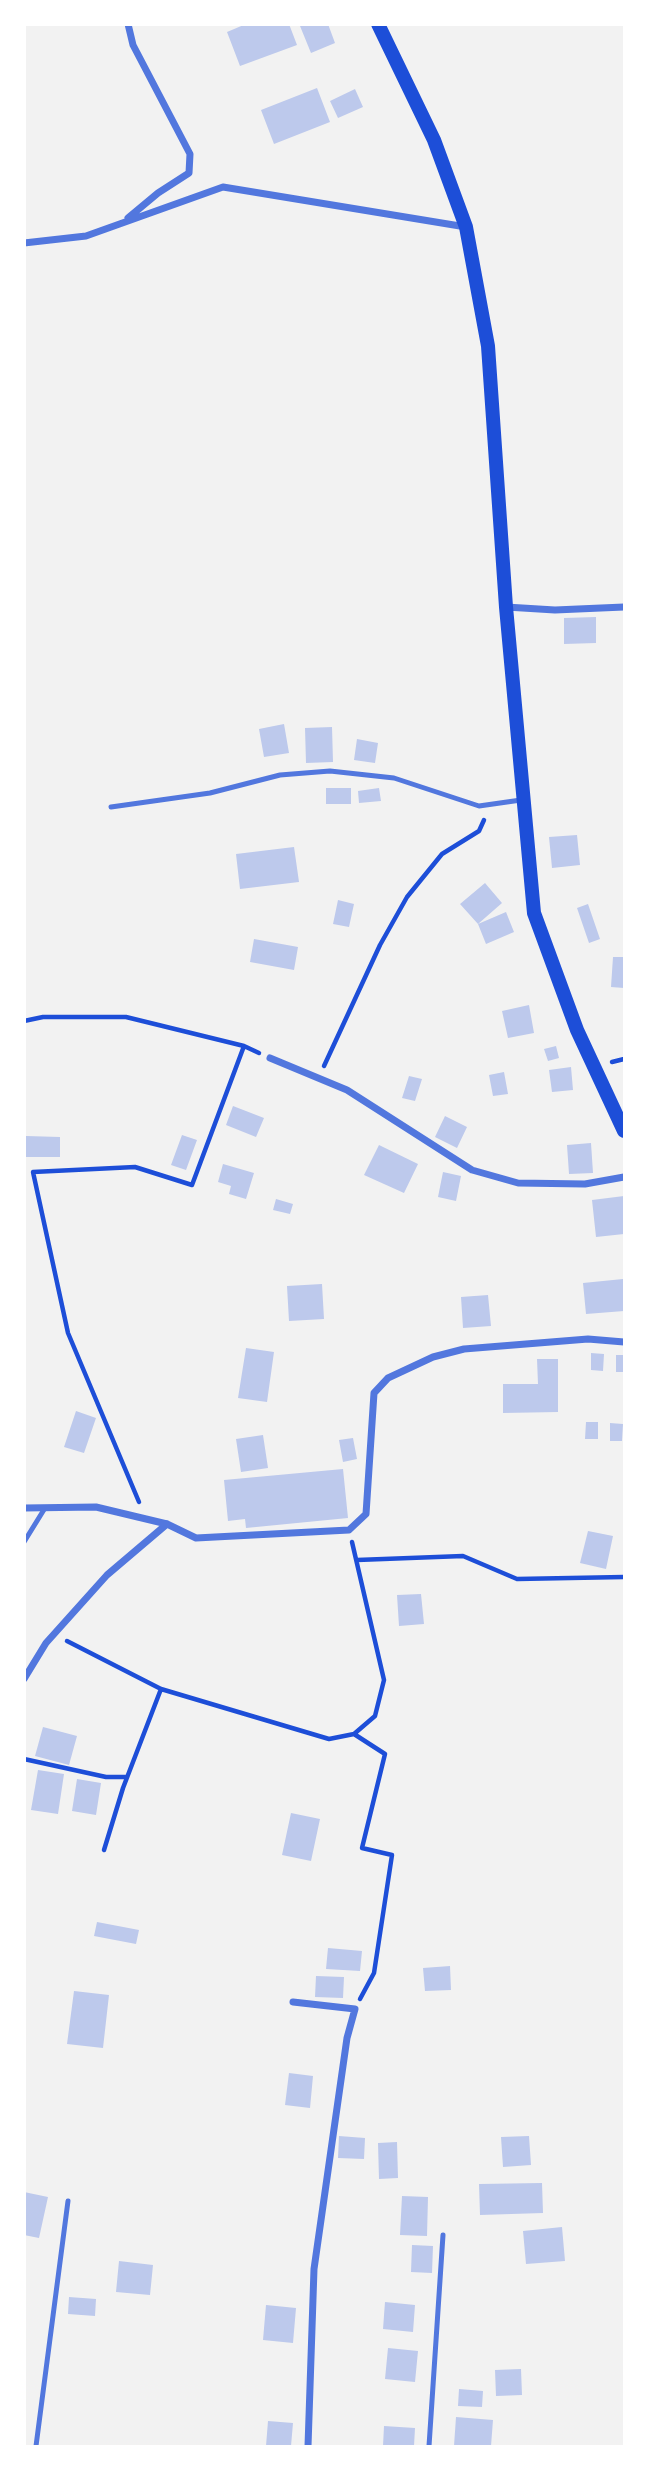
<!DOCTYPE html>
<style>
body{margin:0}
#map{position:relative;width:649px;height:2471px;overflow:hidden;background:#f2f2f2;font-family:Helvetica,sans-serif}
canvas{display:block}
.frame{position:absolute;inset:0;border:26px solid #fff;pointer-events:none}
</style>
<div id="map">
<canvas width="649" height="2471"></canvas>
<div class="frame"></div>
</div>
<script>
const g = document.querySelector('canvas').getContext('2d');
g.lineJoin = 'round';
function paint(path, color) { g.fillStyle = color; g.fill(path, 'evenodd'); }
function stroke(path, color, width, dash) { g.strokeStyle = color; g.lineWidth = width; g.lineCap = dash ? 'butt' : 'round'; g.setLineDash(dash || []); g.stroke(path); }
const building = new Path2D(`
 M246 24H289L297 45 240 66 227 32Z
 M303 24H328L335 43 311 53 300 26Z
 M317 88 330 122 274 144 261 110Z
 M355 89 363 107 338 118 330 101Z
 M596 617V643L564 644V618Z
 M284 724 289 753 264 757 259 729Z
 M332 727 333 762 306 763 305 728Z
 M357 739 378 743 375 763 354 760Z
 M326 788H351V804H326Z
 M379 788 381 801 359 803 358 791Z
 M577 835 580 865 552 868 549 837Z
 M294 847 299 882 240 889 236 854Z
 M485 883 502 903 478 924 460 904Z
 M338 900 354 904 349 927 333 924Z
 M588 904 600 939 589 943 577 908Z
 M506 912 514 932 486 944 478 924Z
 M254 939 298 947 294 970 250 962Z
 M613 957H624V988L611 987Z
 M529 1005 534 1033 508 1038 502 1011Z
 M556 1046 559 1058 548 1061 544 1049Z
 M571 1067 573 1090 552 1092 549 1070Z
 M504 1072 508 1094 493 1096 489 1075Z
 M409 1076 422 1079 415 1101 402 1098Z
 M233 1106 264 1118 256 1137 226 1125Z
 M445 1116 467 1127 457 1148 435 1137Z
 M182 1135 197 1140 186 1170 171 1165Z
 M26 1136 60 1137V1157H26Z
 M591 1143 593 1173 569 1174 567 1145Z
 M379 1145 418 1164 404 1193 364 1175Z
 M223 1164 254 1173 246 1199 229 1194 231 1186 218 1182Z
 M443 1172 461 1176 456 1201 438 1197Z
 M624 1196V1234L596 1237 592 1200Z
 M276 1199 293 1204 290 1214 273 1210Z
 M623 1279 624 1311 586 1314 583 1283Z
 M322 1284 324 1319 289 1321 287 1286Z
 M488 1295 491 1326 463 1328 461 1297Z
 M246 1348 274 1352 267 1402 238 1398Z
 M591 1353 604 1354 603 1371 591 1370Z
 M616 1355H624V1372H616Z
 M537 1359H558V1412L503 1413V1384H538Z
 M76 1411 96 1418 84 1453 64 1447Z
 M586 1422H598V1439H585Z
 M610 1423 623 1424 622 1441H610Z
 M263 1435 268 1468 241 1472 236 1439Z
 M353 1438 357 1459 343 1462 339 1440Z
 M343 1469 348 1518 246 1528 245 1519 228 1521 224 1480Z
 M588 1531 613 1536 606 1569 580 1563Z
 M421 1594 424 1624 399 1626 397 1595Z
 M43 1727 77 1736 69 1765 35 1756Z
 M38 1770 64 1774 58 1814 31 1810Z
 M77 1779 101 1783 96 1815 72 1811Z
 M291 1813 320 1819 311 1861 282 1855Z
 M97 1922 139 1930 136 1944 94 1936Z
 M328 1948 362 1951 360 1971 326 1969Z
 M450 1966 451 1990 425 1991 423 1968Z
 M316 1976 344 1977 343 1998 315 1997Z
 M74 1991 109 1995 103 2048 67 2044Z
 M289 2073 313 2076 310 2108 285 2105Z
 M339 2136 365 2138 364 2159 338 2158Z
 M529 2136 531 2165 503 2167 501 2137Z
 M397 2142 398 2178 379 2179 378 2143Z
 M542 2183 543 2213 480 2215 479 2184Z
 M24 2192 48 2197 39 2238 24 2235Z
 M402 2196 428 2197 427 2236 400 2235Z
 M562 2227 565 2261 526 2264 523 2231Z
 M412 2245 433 2246 432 2273 411 2272Z
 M119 2261 153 2265 150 2295 116 2292Z
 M69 2297 96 2299 95 2316 68 2314Z
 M385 2302 415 2305 413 2332 383 2329Z
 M266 2305 296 2308 293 2343 263 2340Z
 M388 2348 418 2351 415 2382 385 2379Z
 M521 2369 522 2395 496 2396 495 2370Z
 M459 2389 483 2391 482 2407 458 2406Z
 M456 2417 493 2420 491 2446H454Z
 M268 2421 293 2423 291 2446H266Z
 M384 2426 415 2428 414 2446H383Z`);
const path = new Path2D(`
 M24 1021 43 1017H126L244 1046
 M612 1062 624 1059
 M324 1066 380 945 407 897 442 854 479 831 484 820
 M139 1502 68 1333 33 1172 135 1167 192 1185 244 1046 259 1053
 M357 1560 463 1556 517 1579 624 1577
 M67 1641 161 1689 329 1739 354 1734 375 1716 384 1680 352 1542
 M354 1734 385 1754 362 1848 392 1855 374 1973 360 1999
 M24 1759 106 1777H126
 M104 1850 123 1788 161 1689`);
const service = new Path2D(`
 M111 807 210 793 280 775 330 771 394 778 479 806 521 800
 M24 1542 45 1508
 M36 2446 68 2201
 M429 2446 443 2235`);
const minor = new Path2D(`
 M128 24 133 45 190 154 189 173 158 193 128 218
 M24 243 86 236 223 187 466 227
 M506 607 555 610 624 607
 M270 1058 347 1090 472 1170 518 1183 585 1184 624 1177
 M24 1508 96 1507 167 1524 196 1538 349 1530 366 1514 374 1393 388 1378 433 1357 464 1349 588 1339 624 1342
 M24 1679 46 1643 107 1575 167 1524
 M293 2002 355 2009 347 2038 314 2269 308 2446`);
const secondary = new Path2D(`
 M378 24 434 140 466 227 488 346 506 607 534 913 577 1030 624 1131`);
paint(building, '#bdc9ec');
stroke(path, '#1d4ed8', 4.5);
stroke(service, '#5277de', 5);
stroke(minor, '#5277de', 7);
stroke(secondary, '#1d4ed8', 14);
</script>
